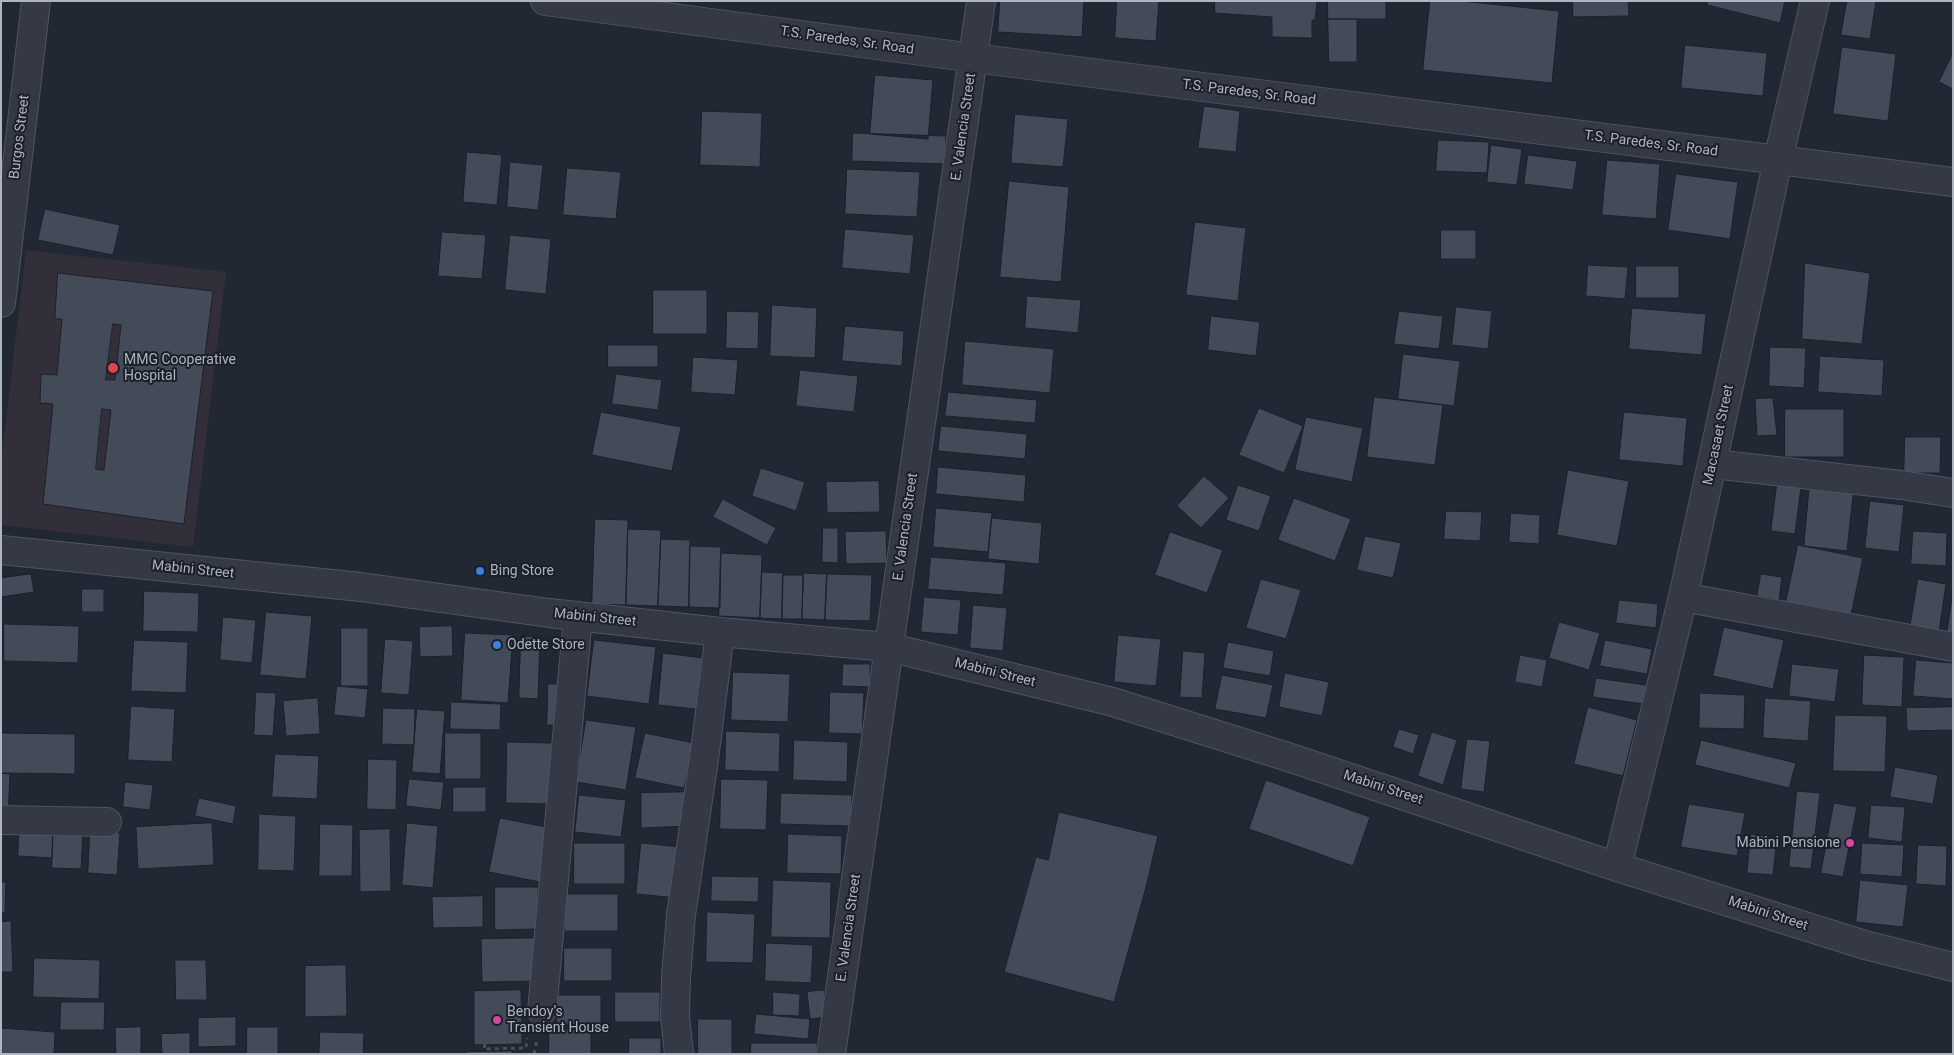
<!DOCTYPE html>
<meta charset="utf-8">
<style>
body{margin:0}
#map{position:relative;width:1954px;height:1055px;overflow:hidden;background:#222734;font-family:Roboto,sans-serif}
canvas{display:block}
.frame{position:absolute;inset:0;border:2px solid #afb4c1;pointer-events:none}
</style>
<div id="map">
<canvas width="1954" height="1055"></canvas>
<div class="frame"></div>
</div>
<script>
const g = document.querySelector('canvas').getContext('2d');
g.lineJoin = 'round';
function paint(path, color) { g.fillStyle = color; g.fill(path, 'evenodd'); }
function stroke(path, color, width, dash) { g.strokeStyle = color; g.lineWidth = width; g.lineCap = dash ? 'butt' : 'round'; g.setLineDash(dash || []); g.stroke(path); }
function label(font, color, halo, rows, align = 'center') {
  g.font = font + ' Roboto,sans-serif'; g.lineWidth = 4; g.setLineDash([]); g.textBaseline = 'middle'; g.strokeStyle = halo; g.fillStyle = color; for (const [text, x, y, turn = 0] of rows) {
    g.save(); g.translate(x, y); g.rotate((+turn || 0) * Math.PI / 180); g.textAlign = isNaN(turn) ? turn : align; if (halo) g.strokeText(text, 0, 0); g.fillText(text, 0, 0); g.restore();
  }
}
const medical = new Path2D(`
 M26 250 226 272 193 547 1 525V463Z`);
const building = new Path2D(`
 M1000 1H1084L1082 37 998 32Z
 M1117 1H1159L1156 41 1115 38Z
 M1215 1H1317L1315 20H1312V38L1272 37V17L1215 13Z
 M1328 1H1386V19H1328Z
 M1430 1H1460L1559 11 1552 83 1423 70Z
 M1573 1H1628L1629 16 1573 17Z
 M1708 1H1785L1780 23 1707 5Z
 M1847 1H1876L1870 39 1841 35Z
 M1328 19H1357V62H1329Z
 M1685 45 1767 53 1763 96 1681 88Z
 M1842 47 1896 54 1888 121 1833 114Z
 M1953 53V89L1939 82Z
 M875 75 933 80 928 139 870 134Z
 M1204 106 1240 111 1236 152 1198 148Z
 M702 111 762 113 760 167 700 165Z
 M1015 114 1068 119 1063 167 1011 163Z
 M853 133 946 136 945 164 852 161Z
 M1438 140 1489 142 1487 173 1436 171Z
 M1491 145 1522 149 1517 185 1487 182Z
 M467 152 502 155 497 205 463 202Z
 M1528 155 1577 161 1573 190 1524 184Z
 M1607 160 1660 164 1656 219 1602 215Z
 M510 162 543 165 538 210 507 207Z
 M567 168 621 172 616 219 563 215Z
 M847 169 920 172 917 217 845 214Z
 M1676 174 1738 182 1730 239 1668 230Z
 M1009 181 1069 187 1061 282 1000 277Z
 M45 209 120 225 113 255 38 240Z
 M1195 222 1246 228 1238 301 1186 295Z
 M845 229 914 235 910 274 842 268Z
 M1441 230H1476V259H1441Z
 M442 232 486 235 482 279 438 276Z
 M510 235 551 239 546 294 505 290Z
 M1805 263 1870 273 1862 344 1802 339Z
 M1588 265 1628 267 1625 299 1586 296Z
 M1636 266H1679V298H1636Z
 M58 273 213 291 184 524 43 504 53 404 40 403 41 374 57 375 62 319H55ZM113 324 121 325 115 380H106ZM102 409 111 410 104 470 96 469Z
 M653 290H707V334H653Z
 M1027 296 1081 300 1078 333 1025 328Z
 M772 305 817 308 815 358 770 356Z
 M1456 307 1492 311 1488 349 1452 345Z
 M1632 308 1706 314 1702 355 1629 349Z
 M727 311 759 312 758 349 726 348Z
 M1399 311 1443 316 1439 349 1394 344Z
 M1211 316 1260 322 1256 356 1208 350Z
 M845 326 904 331 902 366 842 361Z
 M965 341 1054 349 1050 393 962 385Z
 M608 345H658V367H608Z
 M1770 347 1806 348 1804 388 1769 386Z
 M1403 354 1460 361 1454 406 1398 399Z
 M1820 356 1884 360 1882 396 1818 392Z
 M693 357 738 360 735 395 691 392Z
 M800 370 858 376 854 412 796 406Z
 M616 374 662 380 658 410 612 404Z
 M948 392 1037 400 1035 423 945 416Z
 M1374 397 1443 405 1435 465 1367 457Z
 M1773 398 1777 435 1757 436 1755 399Z
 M1259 408 1303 426 1284 473 1239 455Z
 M1785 409H1844V457H1785Z
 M601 412 681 427 672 471 592 455Z
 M1624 412 1687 418 1683 466 1619 460Z
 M1306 417 1363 428 1352 482 1295 470Z
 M941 426 1027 434 1025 459 938 451Z
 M1905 437H1941L1940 473H1904Z
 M938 467 1026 475 1024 502 936 494Z
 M761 468 805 482 796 511 752 496Z
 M1568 470 1629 481 1617 546 1557 535Z
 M1204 476 1229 498 1201 528 1177 506Z
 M1778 476 1802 479 1795 534 1771 531Z
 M879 481 880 512 827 513 826 482Z
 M1810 481 1854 486 1847 551 1804 546Z
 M1238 485 1271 496 1259 531 1226 520Z
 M1294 498 1351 519 1335 561 1278 540Z
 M723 499 776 528 767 545 713 517Z
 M1870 501 1904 505 1899 552 1865 548Z
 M936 508 992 513 988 552 933 547Z
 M1446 511 1482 512 1480 541 1444 539Z
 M1511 513 1540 515 1539 544 1509 542Z
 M992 518 1042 523 1039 564 988 559Z
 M595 519 628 520 626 605 592 604Z
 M823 528H838V563L822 562Z
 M628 529 661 530 658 606 626 605Z
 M886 531 887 563 846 564 845 532Z
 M1913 531 1947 533 1946 566 1911 564Z
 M1170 532 1223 550 1207 593 1155 575Z
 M1365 536 1401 543 1393 578 1357 570Z
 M661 539 690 540 689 607 658 606Z
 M1798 545 1863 558 1851 615 1786 602Z
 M690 546 721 547 720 608 689 607Z
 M721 553 762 555 760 618 719 616Z
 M931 557 1006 563 1003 595 928 589Z
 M762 572 783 573 782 619 760 618Z
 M804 573 827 574 825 620 802 619Z
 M31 574 34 592 1 597V578Z
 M827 574 872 575 870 621 825 620Z
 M1761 574 1782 577 1779 600 1757 596Z
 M783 575H803L802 619H782Z
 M1261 579 1301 590 1286 639 1246 628Z
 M1918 579 1946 584 1939 632 1910 628Z
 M82 589H104V612H82Z
 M144 591 199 593 198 632 143 631Z
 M1953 591V641L1946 640Z
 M924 597 961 600 958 635 921 632Z
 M1619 600 1658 604 1656 628 1616 623Z
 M973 605 1007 608 1003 651 970 648Z
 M266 612 312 616 306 679 260 675Z
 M223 617 256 620 252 663 220 660Z
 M1559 622 1600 633 1589 670 1549 658Z
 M4 624 79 626 78 663 4 661Z
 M452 626 453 656 420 657 419 627Z
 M1724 627 1784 640 1773 689 1713 676Z
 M341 628H368V686H341Z
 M465 633 513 635 508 703 461 700Z
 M1118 635 1161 639 1156 686 1114 682Z
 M521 636 540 637 538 699 519 698Z
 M385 639 413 641 409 695 381 693Z
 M134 640 188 642 186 693 131 691Z
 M594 640 656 647 649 704 587 696Z
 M1605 640 1652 649 1647 674 1600 666Z
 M1228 642 1274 651 1270 676 1223 668Z
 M1183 651 1205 653 1202 698 1180 697Z
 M663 653 711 659 705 710 658 705Z
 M1520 655 1547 660 1542 687 1515 682Z
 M1864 655 1904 657 1902 707 1862 705Z
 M1916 660 1953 663V699L1913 696Z
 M843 664H870V687L842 686Z
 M1792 664 1839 669 1835 702 1789 696Z
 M733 672 790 674 788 722 731 720Z
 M1285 673 1329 682 1322 716 1279 707Z
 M1222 675 1273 685 1266 718 1215 709Z
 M1596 678 1653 686 1651 705 1593 697Z
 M548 684H564L563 725H547Z
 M337 686 368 689 365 718 334 715Z
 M256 692 276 693 273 736 254 735Z
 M830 692 864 693 862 734 829 733Z
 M1700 693 1745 695 1744 729 1699 728Z
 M318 698 320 734 286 736 283 701Z
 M1765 698 1811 701 1808 741 1763 738Z
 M451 702 501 704 500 730 450 729Z
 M131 706 175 709 172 762 128 760Z
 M1588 707 1637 720 1623 776 1574 764Z
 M1953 707V730L1907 731 1906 708Z
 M383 708 415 709 414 745 382 744Z
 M417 709 445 711 440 774 412 772Z
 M1835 715 1887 716 1885 772 1833 771Z
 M586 720 636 727 626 790 576 782Z
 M1399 729 1419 735 1413 754 1393 747Z
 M726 731 780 733 779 772 725 770Z
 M1432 732 1457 740 1443 785 1418 776Z
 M1 733 75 734V774L1 773Z
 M445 733H481V779H445Z
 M645 733 694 743 684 788 635 778Z
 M1467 739 1490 741 1484 792 1461 789Z
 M794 740 848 742 847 782 793 780Z
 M1701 740 1796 763 1789 788 1695 765Z
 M507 742 552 743 551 804 506 803Z
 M275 754 319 756 317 799 272 797Z
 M368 759 397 760 396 810 367 809Z
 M1895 767 1938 775 1933 804 1890 797Z
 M1 773 10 774 8 816 1 815Z
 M409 779 444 782 441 810 406 806Z
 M721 779 768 780 766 830 720 829Z
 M1266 780 1370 817 1353 866 1249 829Z
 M125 782 153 785 150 810 123 807Z
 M453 787H486V812H453Z
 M1797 791 1820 793 1811 869 1789 867Z
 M688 792 689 826 641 828V793Z
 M781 793 852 795 851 826 780 824Z
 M579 795 626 800 621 837 575 832Z
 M199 798 236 806 233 824 195 816Z
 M1834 803 1857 807 1843 877 1821 873Z
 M1689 804 1745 813 1737 856 1681 847Z
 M1871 805 1905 807 1902 842 1868 838Z
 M1059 812 1158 836 1146 887 1114 1002 1004 972 1036 857 1048 860Z
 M259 814 296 816 294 871 258 870Z
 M500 818 551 828 540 882 489 872Z
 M212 823 214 865 138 869 136 827Z
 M407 823 438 826 433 888 402 885Z
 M320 824 353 825 352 876H319Z
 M390 829 391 891 360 892 359 830Z
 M90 831 120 833 117 875 88 873Z
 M53 832 83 833 81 869 52 868Z
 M19 833 53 835 52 858 18 856Z
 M788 834 842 836 841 874 787 873Z
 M1751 834 1777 837 1773 875 1747 873Z
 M574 843H625V884H574Z
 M641 843 682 847 677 898 636 894Z
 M1862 843 1904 845 1902 877 1860 874Z
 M1918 845 1947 846 1946 886 1916 884Z
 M712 876 759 877 758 902 711 901Z
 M773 880 831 882 830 938 771 937Z
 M1860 880 1908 885 1903 927 1856 922Z
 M1 882H6L5 913H1Z
 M495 887H538L539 929 495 930Z
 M565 894H618V931H565Z
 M483 896V927L433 928 432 897Z
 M707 912 755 914 753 963 706 962Z
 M11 921 13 972H1V922Z
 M542 938V981L482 982 481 939Z
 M766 943 813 945 811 983 765 981Z
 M564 948H612V981H564Z
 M34 958 100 960 99 999 33 997Z
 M175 960H206L207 1000H176Z
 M346 965 347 1016 305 1017V966Z
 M521 990 522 1044 474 1045V991Z
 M824 990 827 1017 810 1019 807 992Z
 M615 992H660V1022H615Z
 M773 992 800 994 799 1016 773 1015Z
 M557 995H601V1025H557Z
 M61 1002H105L104 1030H60Z
 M756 1014 810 1019 808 1039 754 1034Z
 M236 1017V1046L198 1047V1018Z
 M698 1019H732V1054H698Z
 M141 1027V1054H116L115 1028Z
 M247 1027H278V1054H247Z
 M1 1028 55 1032 54 1054H1Z
 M549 1029H591V1054H549Z
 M320 1032 364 1033 363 1054H319Z
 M190 1033V1054H162L161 1034Z
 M629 1038H661V1054H629Z
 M751 1043H817V1054H751Z
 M512 1051V1054H466V1052Z`);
const path = new Path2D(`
 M485 1044 484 1049 526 1048 527 1038
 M534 1054 537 1040`);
const minor = new Path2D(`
 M545 1 974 58 1953 182
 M1 303 36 1
 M1713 464 1901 485 1953 493
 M1 550 361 587 549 613 720 632 888 647 1113 702 1291 758 1617 867 1865 945 1953 967
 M1683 597 1953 647
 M1 820 107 822
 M1617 867 1683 597 1778 160 1815 1
 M542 1011 578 616
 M679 1054 675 1016 676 977 681 915 704 759 720 632
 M831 1054 981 1`);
const markers = [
 [113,368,6,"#e0444e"],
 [480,571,5,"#3f7fe0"],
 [497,645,5,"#3f7fe0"],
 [1850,843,5,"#d1479c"],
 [497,1020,5,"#d1479c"]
];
const streetNames = [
 ["T.S. Paredes, Sr. Road",847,41,8],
 ["T.S. Paredes, Sr. Road",1249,93,7],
 ["E. Valencia Street",964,127,-82],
 ["Burgos Street",20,137,-83],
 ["T.S. Paredes, Sr. Road",1651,144,7],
 ["Macasaet Street",1719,435,-78],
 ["E. Valencia Street",906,527,-82],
 ["Mabini Street",193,570,6],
 ["Mabini Street",595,618,6],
 ["Mabini Street",995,673,14],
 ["Mabini Street",1383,788,18],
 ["Mabini Street",1768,914,18],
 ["E. Valencia Street",849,928,-82]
];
const poiNames = [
 ["MMG Cooperative",124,360],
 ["Hospital",124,376],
 ["Bing Store",490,571],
 ["Odette Store",507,645],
 ["Mabini Pensione",1840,843,"right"],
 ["Bendoy’s",507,1012],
 ["Transient House",507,1028]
];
paint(medical, '#322f3a');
paint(building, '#434a58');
stroke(building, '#1c212b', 1);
stroke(minor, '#4f545f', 30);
stroke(path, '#455257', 3, [4, 4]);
stroke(minor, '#353945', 28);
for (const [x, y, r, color] of markers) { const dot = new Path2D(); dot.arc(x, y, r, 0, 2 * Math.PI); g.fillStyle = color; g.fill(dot); stroke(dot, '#1a1f29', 2); }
label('14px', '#afb4c1', '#1a1f29', streetNames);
label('14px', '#afb4c1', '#1a1f29', poiNames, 'left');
</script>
